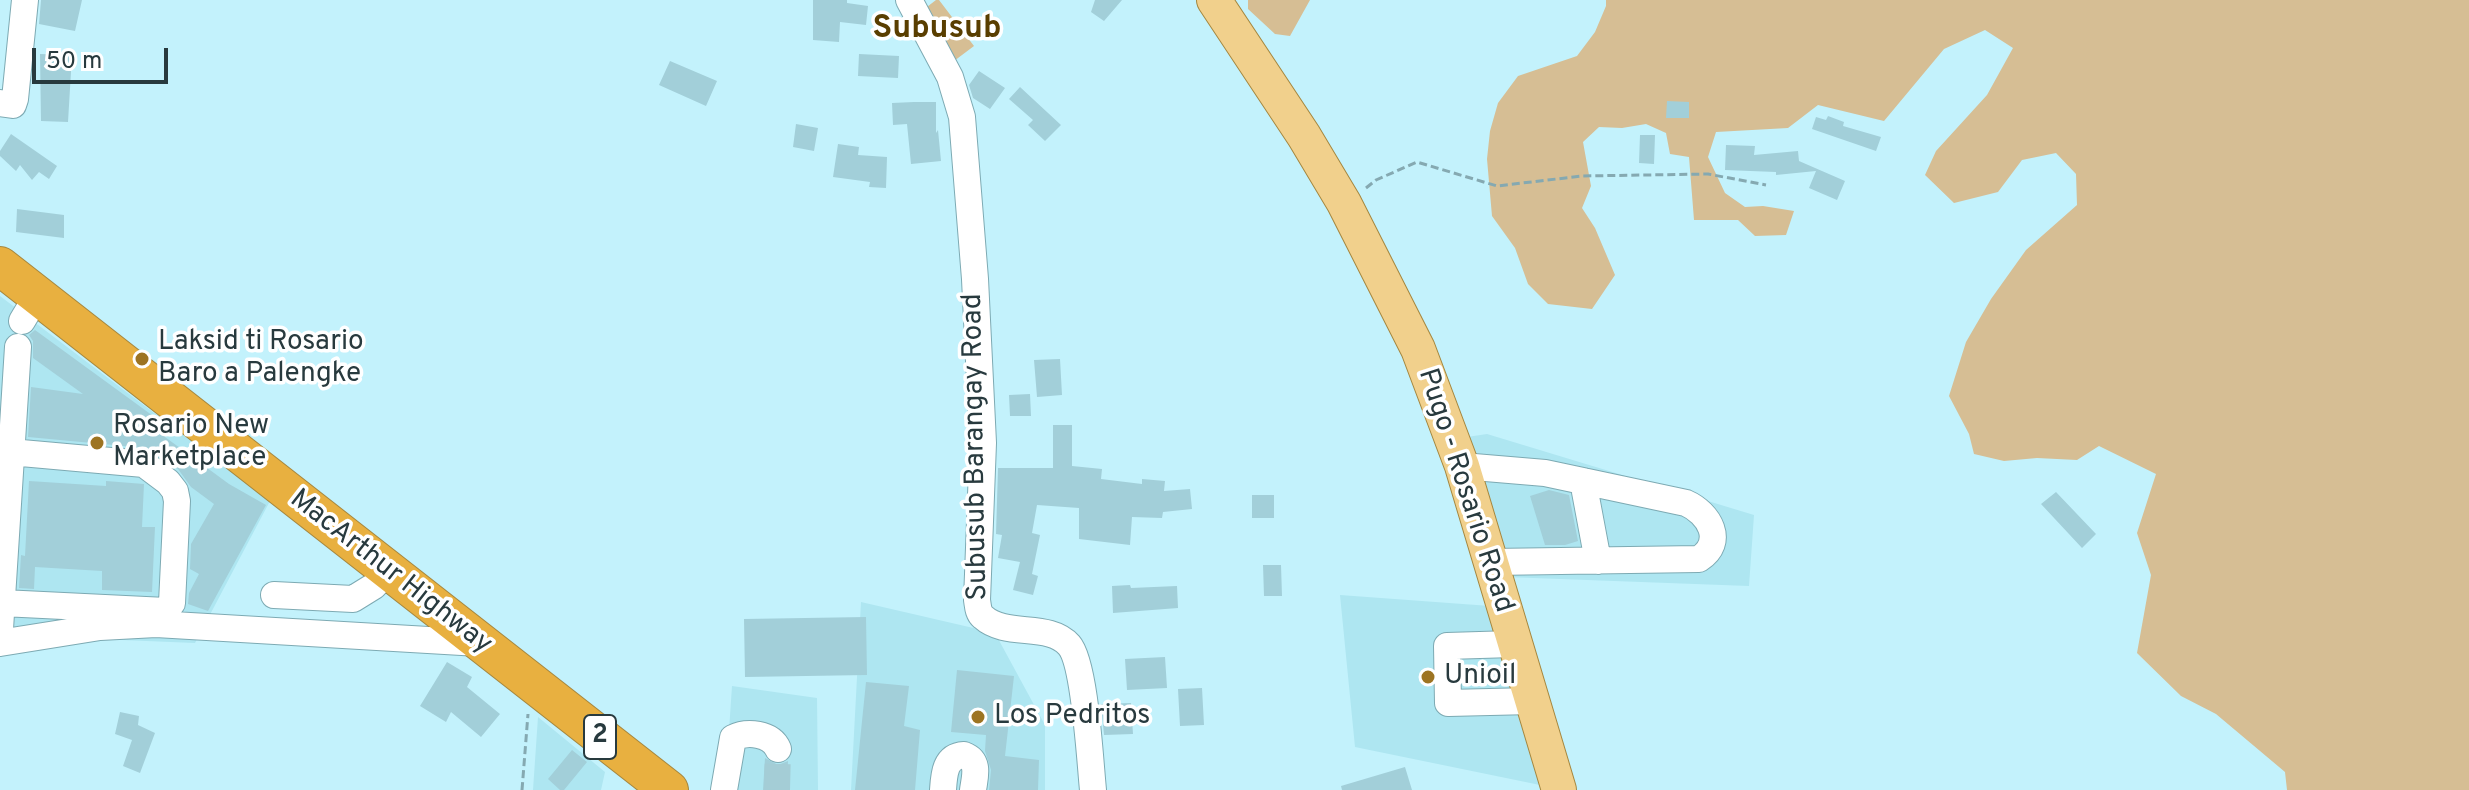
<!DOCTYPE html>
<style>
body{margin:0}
#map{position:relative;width:2469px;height:790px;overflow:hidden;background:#c3f2fc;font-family:Overpass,sans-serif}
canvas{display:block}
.scale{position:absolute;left:32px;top:48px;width:136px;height:36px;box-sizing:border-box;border:4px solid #283a3e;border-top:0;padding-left:10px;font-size:24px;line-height:28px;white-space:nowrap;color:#283a3e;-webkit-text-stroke:6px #fff;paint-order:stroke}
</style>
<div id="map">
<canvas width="2469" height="790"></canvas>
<div class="scale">50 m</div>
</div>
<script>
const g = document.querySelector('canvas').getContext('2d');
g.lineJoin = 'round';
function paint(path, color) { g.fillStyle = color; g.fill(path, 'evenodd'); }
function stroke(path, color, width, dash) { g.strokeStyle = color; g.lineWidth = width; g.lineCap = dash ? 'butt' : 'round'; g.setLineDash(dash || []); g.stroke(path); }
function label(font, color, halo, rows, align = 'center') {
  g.font = font + ' Overpass,sans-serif'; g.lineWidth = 7; g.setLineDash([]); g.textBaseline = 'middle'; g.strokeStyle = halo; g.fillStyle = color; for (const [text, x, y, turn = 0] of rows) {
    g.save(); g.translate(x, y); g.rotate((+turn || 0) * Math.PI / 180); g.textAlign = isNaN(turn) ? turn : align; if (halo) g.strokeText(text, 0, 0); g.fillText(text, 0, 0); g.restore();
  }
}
const built = new Path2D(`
 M0 296 270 501 195 643 0 635Z
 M1487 434 1754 515 1749 586 1506 577 1467 437Z
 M1340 595 1490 606 1540 785 1355 747Z
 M861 602 995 633 1045 725V790H851Z
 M732 686 817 698 818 790H725Z
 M538 717 605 772 601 790H533Z`);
const green = new Path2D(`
 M936 0H939L974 46 946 67 910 20Z
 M1248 0H1310L1290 36 1275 34 1248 9Z
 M1606 0H2469V790H2287L2285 772 2216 714 2181 696 2137 653 2151 575 2137 533 2156 474 2099 446 2077 460 2037 458 2004 461 1974 454 1969 434 1949 396 1966 342 1991 299 2026 250 2077 205 2076 174 2056 153 2022 160 1998 192 1954 203 1925 175 1936 151 1987 95 2013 48 1985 30 1944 49 1884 121 1818 105 1788 128 1716 132 1708 157 1725 193 1745 207 1763 206 1794 211 1786 235 1755 236 1738 220H1694L1689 157 1670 154 1666 133 1646 124 1622 128 1599 127 1583 142 1591 186 1582 208 1595 228 1615 275 1592 309 1548 304 1528 284 1515 248 1492 216 1487 159 1490 131 1498 103 1518 76 1577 56 1595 32 1606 6Z`);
const building = new Path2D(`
 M41 0H82L75 31 39 24Z
 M813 0H847V3L868 6 866 25 840 22 839 42 813 40Z
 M1095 0H1122L1104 21 1091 12Z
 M40 54 72 55 68 122 41 121Z
 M859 54 899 56 898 78 858 76Z
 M670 61 717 81 706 106 659 85Z
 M979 71 1005 88 990 109 973 98 969 85Z
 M1020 87 1061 125 1045 141 1028 125 1033 120 1009 99Z
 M1667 101 1689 102V118H1666Z
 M914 102H936V133L938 130 941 161 911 164 907 124 893 125 892 103Z
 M1828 116 1844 122 1843 126 1881 137 1876 151 1812 129 1816 117 1826 120Z
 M796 124 818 128 814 151 793 147Z
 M11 134 57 166 49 179 39 172 32 180 20 165 16 171 0 156V151Z
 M1640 135H1655L1654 164 1639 163Z
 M838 144 859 147 858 155 887 157 886 188 869 187 870 182 833 177Z
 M1726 145 1755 146 1754 155 1798 151 1799 161 1845 181 1837 200 1809 188 1816 171 1776 175V172L1725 170Z
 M17 209 64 215V238L16 232Z
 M35 330 171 429 165 437 229 484 266 505 208 611 188 604 189 593 199 574 190 569 191 544 214 504 191 487 178 469 145 448 28 437 31 387 83 394 33 358V341L29 335Z
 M1060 359 1062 395 1037 397 1034 360Z
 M1030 394 1031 416H1010L1009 395Z
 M1053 425H1072V466L1102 469 1101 479 1142 484V479L1165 481 1164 491 1190 489 1192 509 1163 512 1162 518 1132 517 1130 545 1079 539V508L1037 505 1032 533 1040 535 1032 574 1038 576 1033 595 1013 590 1020 562 998 558 1002 535 996 534 998 468H1053Z
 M29 481 106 486V481L144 484 142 527H155L152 592 102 590V571L35 567 34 589 19 588 21 555 25 556Z
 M1549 490 1569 495 1578 541 1565 545H1545L1530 496Z
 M2056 492 2096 534 2082 548 2041 504Z
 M1252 495H1274V518H1252Z
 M1263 565H1281L1282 596H1264Z
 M1130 585 1131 588 1177 586 1178 608 1113 613 1112 586Z
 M866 617 867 675 745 677 744 619Z
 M1165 657 1167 688 1127 690 1125 659Z
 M447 662 472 677 467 687 500 714 481 737 451 712 446 722 420 706Z
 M957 670 1014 676 1005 756 1039 760 1038 790H989L991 770 985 751 986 735 951 732Z
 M866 682 909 686 904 726 920 730 915 790H855Z
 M1202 688 1204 725 1180 726 1178 689Z
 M1131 703 1133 734 1104 735 1101 704Z
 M120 712 139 716 138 725 155 733 140 773 123 766 132 740 115 734Z
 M572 750 587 762 564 790H560L548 779Z
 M765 758 778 765 788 761 787 790H763Z
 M1405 767 1412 790H1342L1341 786Z`);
const minorTunnel = new Path2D(`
 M777 790 778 749`);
const path = new Path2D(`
 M1366 188 1376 180 1417 162 1497 186 1582 176 1708 174 1766 185
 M522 790 528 714`);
const minor = new Path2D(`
 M909 0 950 77 962 117 975 279 983 443 977 600C978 606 978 613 983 617 1006 638 1049 622 1069 645 1085 663 1090 761 1093 790
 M0 103 13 105 15 99 25 0
 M22 321 37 296
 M1462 466 1545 473 1686 503C1709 513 1726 542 1699 559L1491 562
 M1583 481 1598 561
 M274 595 353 599 374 586 388 571
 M2 603 166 611 172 603 177 501 175 491 168 482 144 464 10 452
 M0 629 18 347
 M0 643 100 627 156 624 479 643
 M1513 644 1447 646 1448 703 1532 701
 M724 790 733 738C747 731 771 733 778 749
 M943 790C944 774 945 756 964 755 980 761 975 776 973 790`);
const major = new Path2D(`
 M1214 0 1304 136 1344 203 1418 349 1462 466 1559 790`);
const highway = new Path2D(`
 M0 266 669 790`);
const markers = [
 [142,359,8,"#9d7422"],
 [97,443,8,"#9d7422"],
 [1428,677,8,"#9d7422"],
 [978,717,8,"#9d7422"]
];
const shields = [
 [600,737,32]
];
const shieldNames = [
 ["2",600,737]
];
const poiNames = [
 ["Laksid ti Rosario",158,343],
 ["Baro a Palengke",158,375],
 ["Rosario New",113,427],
 ["Marketplace",113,459],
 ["Unioil",1444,677],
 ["Los Pedritos",994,717]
];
const streetNames = [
 ["Subusub Barangay Road",977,447,-91],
 ["Pugo - Rosario Road",1464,491,72],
 ["MacArthur Highway",390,573,38]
];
const quarterNames = [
 ["Subusub",937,31]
];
paint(built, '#aee6f1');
paint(green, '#d6be94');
paint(building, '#a2cfd9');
stroke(minorTunnel, '#a4cdd6', 26, [26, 13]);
stroke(minor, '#7daab3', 28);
stroke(major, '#a5873f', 36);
stroke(highway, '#a5873f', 40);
stroke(path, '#85a9b1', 3, [8, 4]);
stroke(minor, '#fff', 26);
stroke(major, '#f1d08c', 34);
stroke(highway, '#e8b040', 38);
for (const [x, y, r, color] of markers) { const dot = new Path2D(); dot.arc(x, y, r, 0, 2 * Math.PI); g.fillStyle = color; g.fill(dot); stroke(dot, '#fff', 3); }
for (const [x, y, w] of shields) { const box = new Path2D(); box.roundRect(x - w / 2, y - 22, w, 44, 6); g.fillStyle = '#fff'; g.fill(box); stroke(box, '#283a3e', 2); }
label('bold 26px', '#283a3e', null, shieldNames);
label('28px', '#283a3e', '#fff', poiNames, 'left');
label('28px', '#283a3e', '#fff', streetNames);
label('bold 32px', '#593e00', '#fff', quarterNames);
</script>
